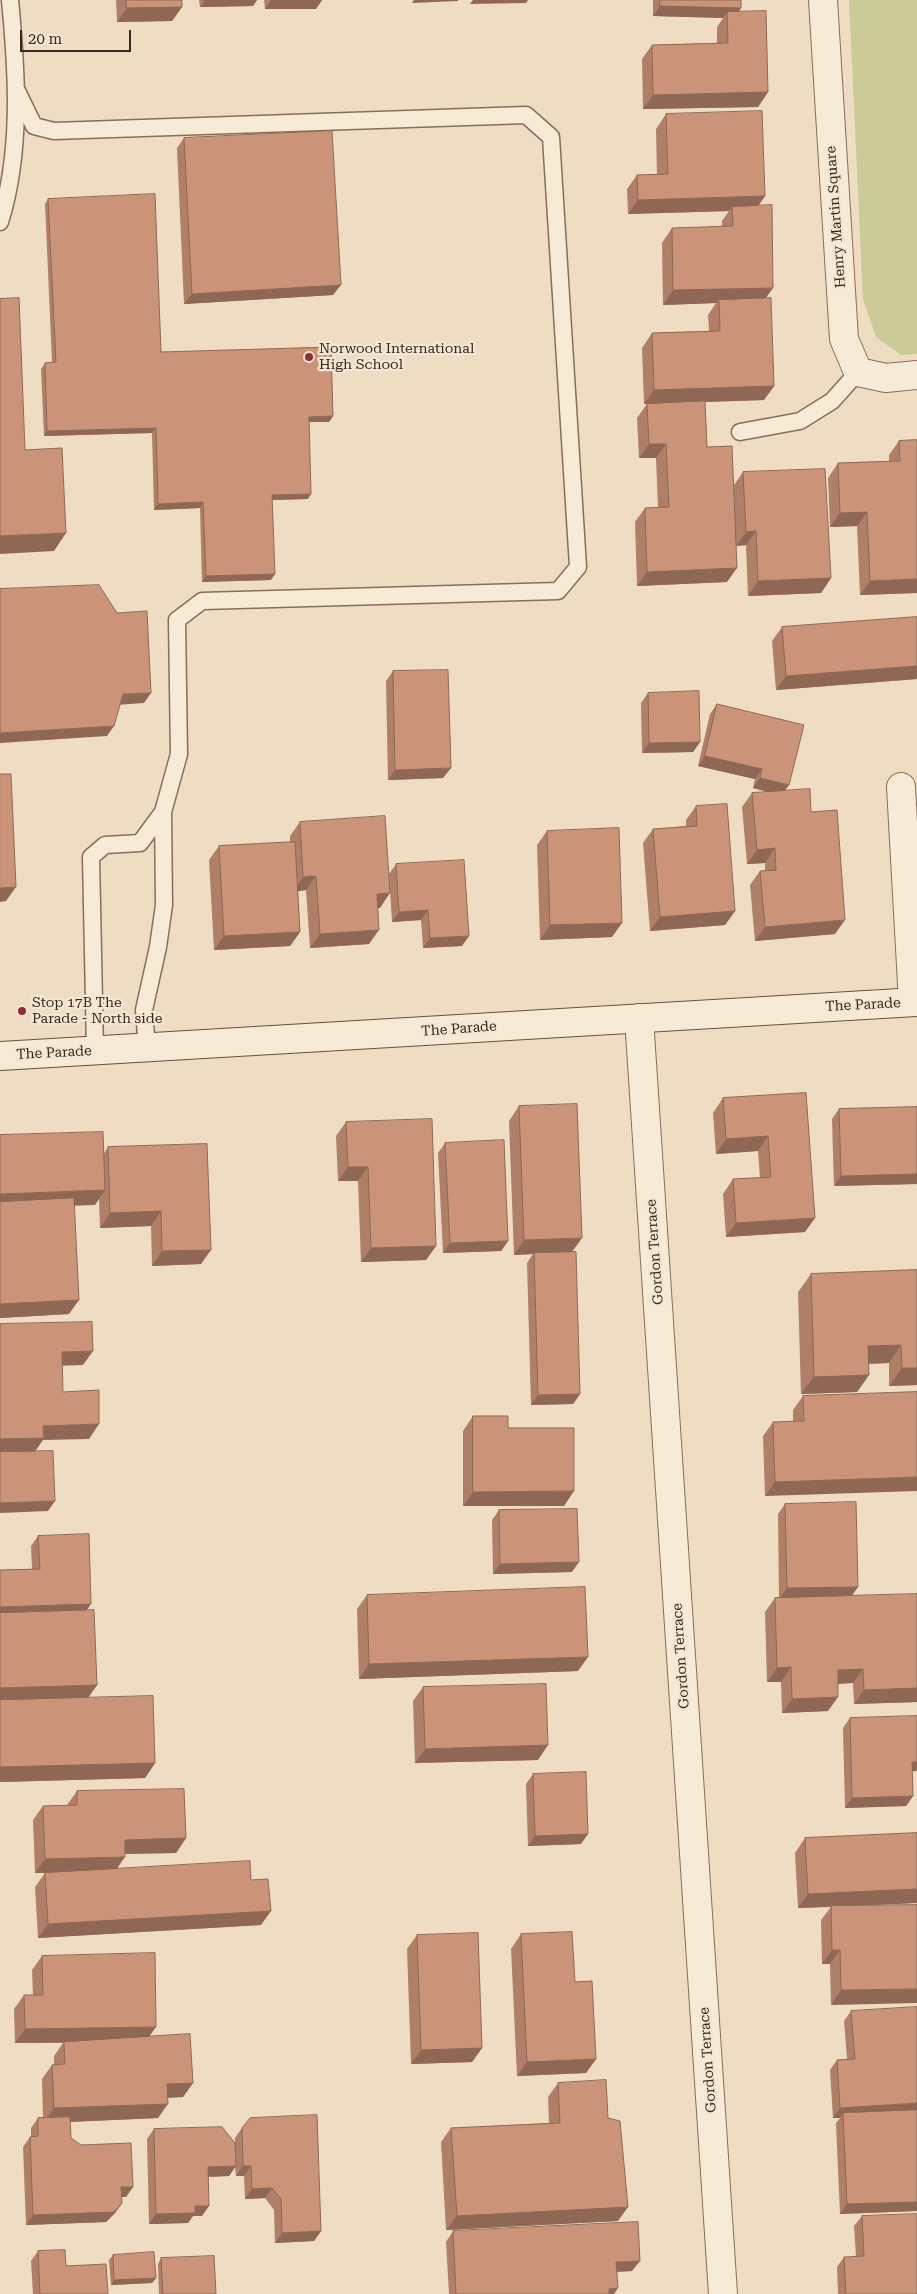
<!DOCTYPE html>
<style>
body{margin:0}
#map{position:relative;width:917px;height:2294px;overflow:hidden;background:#eeddc3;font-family:"Roboto Serif",serif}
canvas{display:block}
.scale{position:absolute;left:20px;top:30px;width:111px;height:22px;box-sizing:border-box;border:2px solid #37281e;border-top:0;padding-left:6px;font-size:15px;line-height:18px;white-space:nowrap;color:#37281e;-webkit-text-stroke:4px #f5e8d2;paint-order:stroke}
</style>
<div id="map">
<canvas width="917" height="2294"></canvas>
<div class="scale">20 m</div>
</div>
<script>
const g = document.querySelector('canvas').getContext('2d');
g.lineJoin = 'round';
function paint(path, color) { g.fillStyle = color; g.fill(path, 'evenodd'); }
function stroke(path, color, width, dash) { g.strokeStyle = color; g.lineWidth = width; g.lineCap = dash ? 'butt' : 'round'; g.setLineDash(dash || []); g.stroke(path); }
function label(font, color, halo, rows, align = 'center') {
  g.font = font + ' "Roboto Serif",serif'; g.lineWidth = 4.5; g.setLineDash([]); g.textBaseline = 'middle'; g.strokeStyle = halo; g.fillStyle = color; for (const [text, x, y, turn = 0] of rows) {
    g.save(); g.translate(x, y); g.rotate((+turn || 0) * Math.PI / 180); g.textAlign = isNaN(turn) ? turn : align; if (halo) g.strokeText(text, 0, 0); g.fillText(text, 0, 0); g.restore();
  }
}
const green = new Path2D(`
 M849 0H917V354L901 355 876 337 863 299Z`);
const lane = new Path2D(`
 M16 89 34 126 54 131 526 115 551 137 578 567 558 591 202 601 177 620 179 754 163 812 164 905 158 947 144 1010 147 1049
 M0 222C22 151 17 73 10 0
 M740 432 800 421 832 401 858 372
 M95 1051 91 857 105 845 140 843 163 812`);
const street = new Path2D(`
 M823 0 844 339 858 372 886 378 917 375
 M901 787 913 1002
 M639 1018 723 2294`);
const secondary = new Path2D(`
 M0 1056 917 1002`);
const wall = new Path2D(`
 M116 0H182V7L172 21 117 22Z
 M199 0H257L253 6 200 7Z
 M264 0H322L316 9H265Z
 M653 0H741L739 12 768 92 758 107 643 109 642 59 652 45 717 43V27L723 18 653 16Z
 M666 114 765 196 758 206 774 386 764 400 705 402 707 447 734 485 743 472 831 578 821 593 748 596 746 545 736 546 727 582 637 586 635 522 645 508 658 507 656 458H639L637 418 647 404H644L642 348 652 333 709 331 708 315 716 303 663 305 662 243 672 228 722 227V221L729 211 628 214 627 189 637 175 657 174 656 129Z
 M184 138 333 295 184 304 177 148Z
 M48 199 161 352 333 416 329 422H309L308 499 272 500 271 580 202 582 200 508 154 510 152 433 44 436 41 369 45 363 52 362 45 204Z
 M917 440V593L860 595 857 526 830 527 828 478 838 463 889 461V455L899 441Z
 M917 617V679L776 690 772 641 782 627Z
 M393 671 443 778 388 780 386 681Z
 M648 693 700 742 693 752 642 753 641 703Z
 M717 704 785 791 811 812 835 934 755 941 750 885 760 871H765V863L747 864 742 807 752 793 768 792 753 788 755 779 698 766 710 714Z
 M696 806 735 911 725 925 650 931 643 843 653 829 686 826V820Z
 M300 822 380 908H378L369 944 310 948 306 890 298 891 300 932 290 946 214 950 209 860 219 846 290 842V836Z
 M547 831 612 937 540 940 537 845Z
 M396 864 462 946 423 948 421 920 392 922 389 874Z
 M806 1093 805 1232 726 1237 723 1194 733 1179 760 1178 758 1151 716 1154 713 1113 723 1098Z
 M519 1106 572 1252 580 1394 573 1404 531 1405 527 1263 533 1254 514 1255 509 1121Z
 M917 1107V1184L834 1186 832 1119 839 1109Z
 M346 1122 436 1246 426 1260 361 1262 358 1181H338L336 1136Z
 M445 1143 508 1241 501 1251 443 1253 438 1153Z
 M207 1144 201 1264 152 1266 151 1226 100 1228 99 1198 95 1205H74L69 1314 0 1318 108 1147Z
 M917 1270V1385L889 1386V1363L869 1364V1375L857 1392 801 1394 798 1292 811 1274Z
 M917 1392 765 1496 763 1436 773 1422 793 1421V1410L803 1396Z
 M473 1416 508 1428 564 1506H463V1431Z
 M785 1504 852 1595 917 1702 854 1704 853 1683 838 1684 828 1711 782 1713 781 1682H767L765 1612 775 1598H779L778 1514Z
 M499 1510 572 1572 493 1574 492 1520Z
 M38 1536 91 1604 86 1610 97 1685 88 1698 155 1763 145 1778 0 1782V1570L32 1569 31 1546Z
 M367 1595 578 1671 359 1679 357 1609Z
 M423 1687 538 1760 415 1763 413 1701Z
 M850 1718 912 1772 913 1796 906 1806 845 1808 843 1728Z
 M533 1774 581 1844 528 1846 526 1784Z
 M77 1791 186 1838 176 1853 125 1854 117 1869 251 1880 261 1925 38 1938 35 1887 45 1873H47H35L33 1820 43 1806 67 1805Z
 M917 1833V1903L847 1906 917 1905 831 2005 830 1964H822L821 1920 831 1907 798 1908 795 1853 805 1838Z
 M521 1934 596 2059 586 2073 517 2076 511 1949Z
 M417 1935 482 2048 472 2062 411 2064 407 1949Z
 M42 1956 150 2037 193 2083 183 2097 168 2098 158 2118 70 2122 71 2138 133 2187 126 2197H121L122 2203 115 2213 106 2222 26 2225 23 2147 30 2137H31V2128L38 2118H43L42 2079 52 2065H54V2056L63 2043H15L14 2009 24 1995H33L32 1970Z
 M851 2011 917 2211 840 2214 836 2123 840 2118H833L830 2070 837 2060 847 2059 844 2021Z
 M558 2083 608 2118 618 2221 446 2230 441 2142 451 2128 549 2123 548 2097Z
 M242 2128 321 2231 314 2241 275 2243 274 2210 265 2198 245 2199 244 2176H236L235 2167 229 2176 208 2177 202 2216H193L188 2223 149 2224 147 2139 154 2129 235 2142V2138Z
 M862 2216 917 2294H838L837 2267 844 2257H856L854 2226Z
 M453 2231 632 2271 617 2272 614 2294H449L446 2242Z
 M38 2251 66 2266 108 2294H33L31 2261Z
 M113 2255 156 2278 152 2283 111 2285 109 2260Z
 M161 2258 216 2294H159L158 2264Z`);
const shadedWall = new Path2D(`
 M205 0H257L253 6 200 7Z
 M271 0H322L316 9H265Z
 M414 0H458V1L412 3Z
 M473 0H528L526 3 470 4Z
 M660 6 741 8 734 19 727 12 723 18 653 16Z
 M182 7 172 21 117 22 127 8Z
 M768 92 758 107 643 109 653 95Z
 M765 196 755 210 732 207 729 211 628 214 638 200Z
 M341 285 333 295 184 304 192 294Z
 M773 288 763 302 719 300 716 303 663 305 673 290Z
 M774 386 764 400 644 404 654 390Z
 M333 416 329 422H305L309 417Z
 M156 428 152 433 44 436 47 431Z
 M649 444H666L656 458H639Z
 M311 494 308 499 269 500 272 495Z
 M203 502 200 508 154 510 158 504Z
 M867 512 857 526 830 527 840 513Z
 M756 531 746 545 736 546 746 532Z
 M66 533 54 551 0 554V536Z
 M737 568 727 582 637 586 647 572Z
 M275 574 271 580 202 582 206 576Z
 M831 578 821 593 748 596 758 581Z
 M917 579V593L860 595 870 581Z
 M917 666V679L776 690 786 676Z
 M151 693 144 703 116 705 123 694Z
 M114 726 107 736 0 743V733Z
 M700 742 693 752 642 753 649 743Z
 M705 756 762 769 755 779 698 766Z
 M451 768 443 778 388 780 395 770Z
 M760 778 789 785 782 795 753 788Z
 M775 848 765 863 747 864 757 850Z
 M316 876 306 890 293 892 303 877Z
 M16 887 6 901 0 902V888Z
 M390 893 380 908H367L377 894Z
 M428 910 421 920 392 922 399 912Z
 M735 911 725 925 650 931 660 917Z
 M845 920 835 934 755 941 765 927Z
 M622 923 612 937 540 940 550 925Z
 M379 930 369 944 310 948 320 934Z
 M300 932 290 946 214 950 224 936Z
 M469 936 462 946 423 948 430 938Z
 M768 1136 758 1151 716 1154 726 1139Z
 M348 1167H368L358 1181H338Z
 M917 1174V1184L834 1186 841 1176Z
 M105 1190 95 1205 0 1208V1194Z
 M161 1211 151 1226 100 1228 110 1213Z
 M815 1218 805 1232 726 1237 736 1223Z
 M582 1238 572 1252 514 1255 524 1240Z
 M508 1241 501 1251 443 1253 450 1243Z
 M436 1246 426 1260 361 1262 371 1248Z
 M211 1250 201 1264 152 1266 162 1251Z
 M79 1300 69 1314 0 1318V1304Z
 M901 1345 889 1363 856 1364 868 1346Z
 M93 1351 83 1365 52 1366 62 1352Z
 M902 1368H917V1385L889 1386Z
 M869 1375 857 1392 801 1394 814 1377Z
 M580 1394 573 1404 531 1405 538 1395Z
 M99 1424 89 1439 43 1440 34 1453H0V1439L43 1426Z
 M917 1477V1491L765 1496 775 1482Z
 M574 1491 564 1506H463L473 1492Z
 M55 1501 48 1511 0 1513V1503Z
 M579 1562 572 1572 493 1574 500 1564Z
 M858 1587 851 1597 779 1599 787 1588Z
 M91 1604 84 1614 0 1617V1607Z
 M588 1657 578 1671 359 1679 369 1664Z
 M791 1667 781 1682H767L777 1668Z
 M863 1669 853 1683 828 1684 838 1670Z
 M97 1685 87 1699 0 1702V1688Z
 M917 1688V1702L854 1704 864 1690Z
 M838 1697 828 1711 782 1713 792 1699Z
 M548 1745 538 1760 415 1763 425 1749Z
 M912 1762H917V1771L905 1772Z
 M155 1763 145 1778 0 1782V1767Z
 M913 1796 906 1806 845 1808 852 1798Z
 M588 1834 581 1844 528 1846 535 1836Z
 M186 1838 176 1853 115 1854 125 1840Z
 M125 1857 115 1871 35 1873 45 1859Z
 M917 1889V1903L798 1908 808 1894Z
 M271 1911 261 1925 38 1938 48 1924Z
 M832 1950H840L830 1964H822Z
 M917 1989V2003L831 2005 841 1990Z
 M156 2027 146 2041 15 2043 25 2029Z
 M482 2048 472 2062 411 2064 421 2050Z
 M596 2059 586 2073 517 2076 527 2062Z
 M193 2083 183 2097 157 2098 167 2084Z
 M917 2103V2113H843L840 2118H833L840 2108Z
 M168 2104 158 2118 44 2123 54 2108Z
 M236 2166 229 2176 201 2177 208 2167Z
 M243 2166H251L244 2176H236Z
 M121 2187H133L126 2197H114Z
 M272 2188 265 2198 245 2199 252 2189Z
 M917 2202V2211L840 2214 847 2204Z
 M122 2203 115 2213 106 2222 26 2225 33 2215Z
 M195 2206H209L202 2216H193L188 2223 149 2224 156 2214Z
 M628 2207 618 2221 446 2230 457 2216Z
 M321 2231 314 2241 275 2243 282 2233Z
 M640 2261 632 2271 609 2272 616 2262Z
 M156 2278 152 2283 111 2285 114 2280Z
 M618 2288 614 2294H605L609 2289Z`);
const building = new Path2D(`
 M126 0H182V7L127 8Z
 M660 0H741V8L660 6Z
 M766 11 768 92 653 95 652 45 728 43 727 12Z
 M762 111 765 196 638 200 637 175 668 174 666 114Z
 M332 131 341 285 192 294 184 138Z
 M155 194 161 352 331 347 333 416 309 417 311 494 272 495 275 574 206 576 203 502 158 504 156 428 47 431 45 363 56 362 48 199Z
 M772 205 773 288 673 290 672 228 733 226 732 207Z
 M19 298 25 450 62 448 66 533 0 536V299Z
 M771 298 774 386 654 390 652 333 720 331 719 300Z
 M705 401 707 447 732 446 737 568 647 572 645 508 669 507 666 444H649L647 404Z
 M917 440V579L870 581 867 512 840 513 838 463 900 461 899 441Z
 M825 469 831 578 758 581 756 531 746 532 743 472Z
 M99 585 117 613 147 611 151 693 123 694 114 726 0 733V589Z
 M917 617V666L786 676 782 627Z
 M448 670 451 768 395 770 393 671Z
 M699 691 700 742 649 743 648 693Z
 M717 704 804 725 789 785 760 778 762 769 705 756Z
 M0 774H11L16 887 0 888Z
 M810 789 811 812 837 810 845 920 765 927 760 871 776 870 775 848 757 850 752 793Z
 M727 804 735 911 660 917 653 829 697 826 696 806Z
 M385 816 390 893 377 894 379 930 320 934 316 876 303 877 300 822Z
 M619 828 622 923 550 925 547 831Z
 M295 842 300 932 224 936 219 846Z
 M464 860 469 936 430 938 428 910 399 912 396 864Z
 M806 1093 815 1218 736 1223 733 1179 771 1177 768 1136 726 1139 723 1098Z
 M577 1104 582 1238 524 1240 519 1106Z
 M917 1107V1174L841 1176 839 1109Z
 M432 1119 436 1246 371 1248 368 1167H348L346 1122Z
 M103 1132 105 1190 0 1194V1135Z
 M504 1140 508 1241 450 1243 445 1143Z
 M207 1144 211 1250 162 1251 161 1211 110 1213 108 1147Z
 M74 1198 79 1300 0 1304V1202Z
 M576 1252 580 1394 538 1395 534 1253Z
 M917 1270V1368H902L901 1345 868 1346 869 1375 814 1377 811 1274Z
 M92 1322 93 1351 62 1352 63 1392 99 1390V1424L43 1426 44 1438 0 1439V1324Z
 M917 1392V1477L775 1482 773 1422 804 1421 803 1396Z
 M473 1416H508V1428H574V1491L473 1492Z
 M53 1451 55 1501 0 1503V1452Z
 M856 1502 858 1587 787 1588 785 1504Z
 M577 1509 579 1562 500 1564 499 1510Z
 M89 1534 91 1604 0 1607V1570L40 1569 38 1536Z
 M585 1587 588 1657 369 1664 367 1595Z
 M917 1594V1688L864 1690 863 1669 838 1670V1697L792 1699 791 1667 777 1668 775 1598Z
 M94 1610 97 1685 0 1688V1613Z
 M546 1684 548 1745 425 1749 423 1687Z
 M153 1696 155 1763 0 1767V1700Z
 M917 1716V1762H912L913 1796 852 1798 850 1718Z
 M586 1772 588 1834 535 1836 533 1774Z
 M184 1789 186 1838 125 1840V1857L45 1859 43 1806 77 1805V1791Z
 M917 1833V1889L808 1894 805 1838Z
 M250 1861 251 1880 268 1879 271 1911 48 1924 45 1873Z
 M917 1905V1989L841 1990 840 1950H832L831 1906Z
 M572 1932 575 1982 592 1981 596 2059 527 2062 521 1934Z
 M478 1933 482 2048 421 2050 417 1935Z
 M155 1953 156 2027 25 2029 24 1995H43L42 1956Z
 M917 2007V2103L840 2108 837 2060 855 2059 851 2011Z
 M190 2034 193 2083 167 2084 168 2104 54 2108 52 2065 65 2064 64 2042Z
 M606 2080 608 2118 620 2121 628 2207 457 2216 451 2128 560 2123 558 2083Z
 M917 2110V2202L847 2204 843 2113Z
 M317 2115 321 2231 282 2233 281 2199 272 2188 252 2189 251 2166H243L242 2128 250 2118Z
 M70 2117 71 2138 81 2145 131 2143 133 2187H121L122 2203 114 2212 33 2215 30 2137 38 2136V2118Z
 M222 2127 235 2143 236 2166 208 2167 209 2206H195V2213L156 2214 154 2129Z
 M917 2214V2294H846L844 2257 864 2256 862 2216Z
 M638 2222 640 2261 616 2262 618 2288 609 2289V2294H456L453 2231Z
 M65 2250 66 2266 106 2264 108 2294H40L38 2251Z
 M154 2252 156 2278 114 2280 113 2255Z
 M214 2256 216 2294H163L161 2258Z`);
const markers = [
 [309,357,5,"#962a35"],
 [22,1011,5,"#962a35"]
];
const streetNames = [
 ["Henry Martin Square",836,217,-94],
 ["The Parade",863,1005,-3],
 ["The Parade",459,1029,-4],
 ["The Parade",54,1053,-3],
 ["Gordon Terrace",655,1252,-94],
 ["Gordon Terrace",681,1656,-94],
 ["Gordon Terrace",708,2060,-94]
];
const poiNames = [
 ["Norwood International",319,349],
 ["High School",319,365],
 ["Stop 17B The",32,1003],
 ["Parade - North side",32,1019]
];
paint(green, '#cacb97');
stroke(lane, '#876e5a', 19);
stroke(street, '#876e5a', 30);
stroke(secondary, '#694f3d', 30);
stroke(lane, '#f8ebd6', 16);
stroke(street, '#f8ebd6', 28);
stroke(secondary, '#f8ebd6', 28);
paint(wall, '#af7f68');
paint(shadedWall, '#8e6855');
paint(building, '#cb9479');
stroke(building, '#8e6855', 1);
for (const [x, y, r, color] of markers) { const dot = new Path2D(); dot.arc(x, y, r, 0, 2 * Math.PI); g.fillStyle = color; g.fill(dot); stroke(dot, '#f5e8d2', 2); }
label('14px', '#37281e', '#f5e8d2', streetNames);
label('14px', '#37281e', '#f5e8d2', poiNames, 'left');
</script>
